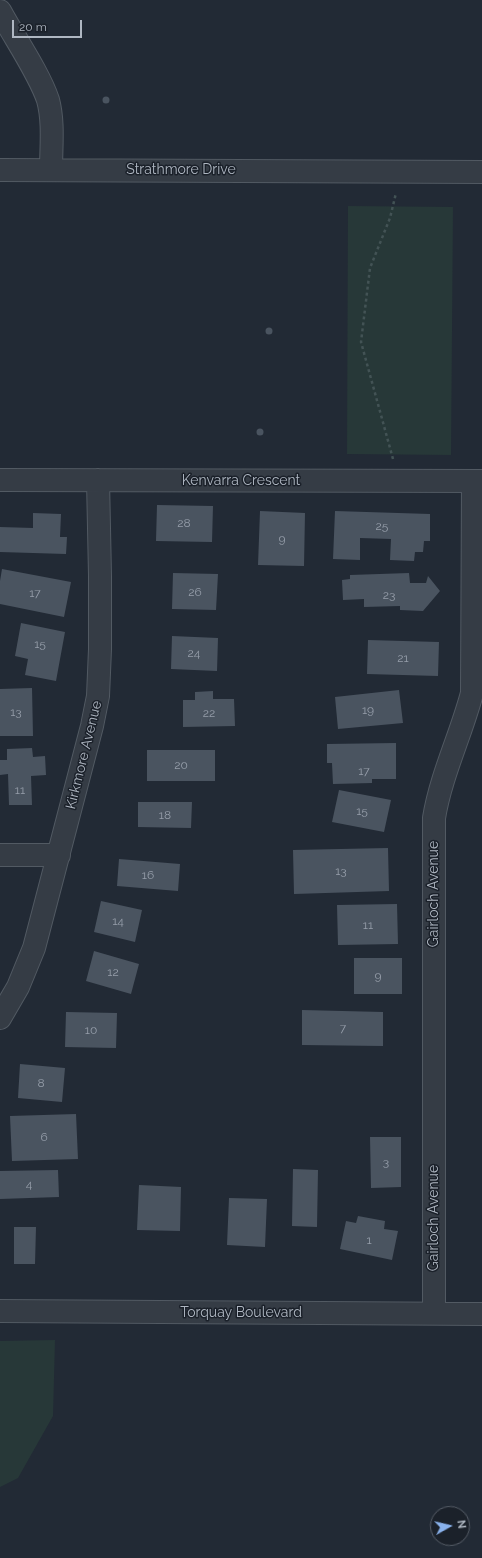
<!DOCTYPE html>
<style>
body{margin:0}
#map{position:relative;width:482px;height:1558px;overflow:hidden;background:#222a35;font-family:Raleway,sans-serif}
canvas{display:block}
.north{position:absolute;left:430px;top:1506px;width:40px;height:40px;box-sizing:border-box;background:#1b212a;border:1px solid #565d67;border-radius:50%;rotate:82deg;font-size:11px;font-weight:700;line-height:16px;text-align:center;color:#afb7c2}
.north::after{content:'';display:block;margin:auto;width:14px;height:18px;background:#8ab2ec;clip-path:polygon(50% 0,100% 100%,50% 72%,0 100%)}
.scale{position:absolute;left:12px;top:20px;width:70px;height:18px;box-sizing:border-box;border:2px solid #afb7c2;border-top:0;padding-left:5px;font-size:12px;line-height:14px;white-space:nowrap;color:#afb7c2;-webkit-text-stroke:3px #1b212a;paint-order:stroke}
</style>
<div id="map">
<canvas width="482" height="1558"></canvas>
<div class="north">N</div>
<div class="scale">20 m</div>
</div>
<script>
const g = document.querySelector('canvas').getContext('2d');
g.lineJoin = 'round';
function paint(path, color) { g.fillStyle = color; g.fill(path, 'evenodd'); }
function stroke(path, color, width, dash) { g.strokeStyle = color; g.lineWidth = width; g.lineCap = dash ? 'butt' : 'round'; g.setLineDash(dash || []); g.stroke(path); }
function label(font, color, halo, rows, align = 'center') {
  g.font = font + ' Raleway,sans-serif'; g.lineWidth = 3; g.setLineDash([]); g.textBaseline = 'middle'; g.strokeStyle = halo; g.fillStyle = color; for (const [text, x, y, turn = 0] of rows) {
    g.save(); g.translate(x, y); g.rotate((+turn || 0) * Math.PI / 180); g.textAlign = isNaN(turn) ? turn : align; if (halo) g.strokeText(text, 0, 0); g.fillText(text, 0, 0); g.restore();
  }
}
const green = new Path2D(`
 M348 206 453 207 451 455 347 454Z
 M55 1340 53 1416 18 1478 0 1487V1341Z`);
const building = new Path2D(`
 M102.5 100a3.5 3.5 0 1 1 7 0a3.5 3.5 0 1 1-7 0Z
 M265.5 331a3.5 3.5 0 1 1 7 0a3.5 3.5 0 1 1-7 0Z
 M256.5 432a3.5 3.5 0 1 1 7 0a3.5 3.5 0 1 1-7 0Z
 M157 505 213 506 212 542 156 541Z
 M260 511 305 513 304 566 258 565Z
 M335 511 430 514V541H424L423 552H415L414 561 390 560 391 539 360 538V560L333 559Z
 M33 513 61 514 60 537H67L66 554 0 552V527L33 528Z
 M2 569 71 582 64 617 0 604V581Z
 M173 573 218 574 216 610 172 609Z
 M409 573 410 583H426L428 576 440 591 423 611 400 610V606L364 607V599L343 600 342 580 350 579V575Z
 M21 623 65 632 56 681 25 675 28 659 15 656Z
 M172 636 218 638 217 671 171 669Z
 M368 640 439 642 438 676 367 674Z
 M32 688 33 736H0V689Z
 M399 690 403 723 338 729 335 697Z
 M213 691V699H234L235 726 183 727V700H195V692Z
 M396 743V779H372V783L333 784 332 763H327V744Z
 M32 748 33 757 45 756 46 775 31 776 32 805H9L8 774 0 775V760H7V749Z
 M147 750H215V781H147Z
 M339 790 391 800 384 832 332 822Z
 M138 802H192L191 828 138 827Z
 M388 848 389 891 294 894 293 850Z
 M119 859 180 864 178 891 117 886Z
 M101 901 142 910 135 942 94 932Z
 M397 904 398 944 338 945 337 905Z
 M94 951 139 964 131 994 86 981Z
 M354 958H402V994H354Z
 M302 1010 383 1012V1046L302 1045Z
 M66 1012 117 1013 116 1048 65 1047Z
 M20 1064 65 1068 62 1102 18 1098Z
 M76 1114 78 1159 12 1161 10 1116Z
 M370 1137H401V1187L371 1188Z
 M293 1169 318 1170 317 1227 292 1226Z
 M58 1170 59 1197 0 1199V1171Z
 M139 1185 181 1187 180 1231 137 1230Z
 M229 1198 267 1199 265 1247 227 1245Z
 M358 1216 385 1221 384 1229 398 1231 392 1260 340 1249 346 1221 356 1223Z
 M14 1227H36L35 1264H14Z`);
const path = new Path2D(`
 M393 459 361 342 370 268 390 218 396 193`);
const minor = new Path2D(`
 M0 11C14 37 39 73 48 100 54 122 51 148 51 170
 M0 170 482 172
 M0 480 482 481
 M0 855H59
 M0 1018 18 987 34 948 92 726 98 696 100 649V576L98 480
 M0 1311 482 1314
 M434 1313V818C441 775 461 735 472 693L473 481`);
const numberNames = [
 ["28",184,523],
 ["25",382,526],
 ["9",282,539],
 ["26",195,592],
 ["17",35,593],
 ["23",389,595],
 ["15",40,644],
 ["24",194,653],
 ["21",403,658],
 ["19",368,710],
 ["13",16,712],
 ["22",209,713],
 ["20",181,765],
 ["17",364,771],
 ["11",20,790],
 ["15",362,811],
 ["18",165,815],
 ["13",341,871],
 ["16",148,875],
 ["14",118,921],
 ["11",368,925],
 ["12",113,972],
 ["9",378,976],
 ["7",343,1028],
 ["10",91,1030],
 ["8",41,1083],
 ["6",44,1137],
 ["3",386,1162],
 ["4",29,1184],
 ["1",369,1240]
];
const streetNames = [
 ["Strathmore Drive",181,170],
 ["Kenvarra Crescent",241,481],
 ["Kirkmore Avenue",84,755,-76],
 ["Gairloch Avenue",434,894,-90],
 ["Gairloch Avenue",434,1218,-90],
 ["Torquay Boulevard",241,1313]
];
paint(green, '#273838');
paint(building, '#4a5460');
stroke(minor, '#525a63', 24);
stroke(path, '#435355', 2.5, [3, 3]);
stroke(minor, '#353c45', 22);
label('12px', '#969eaa', null, numberNames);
label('14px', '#afb7c2', '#1b212a', streetNames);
</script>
